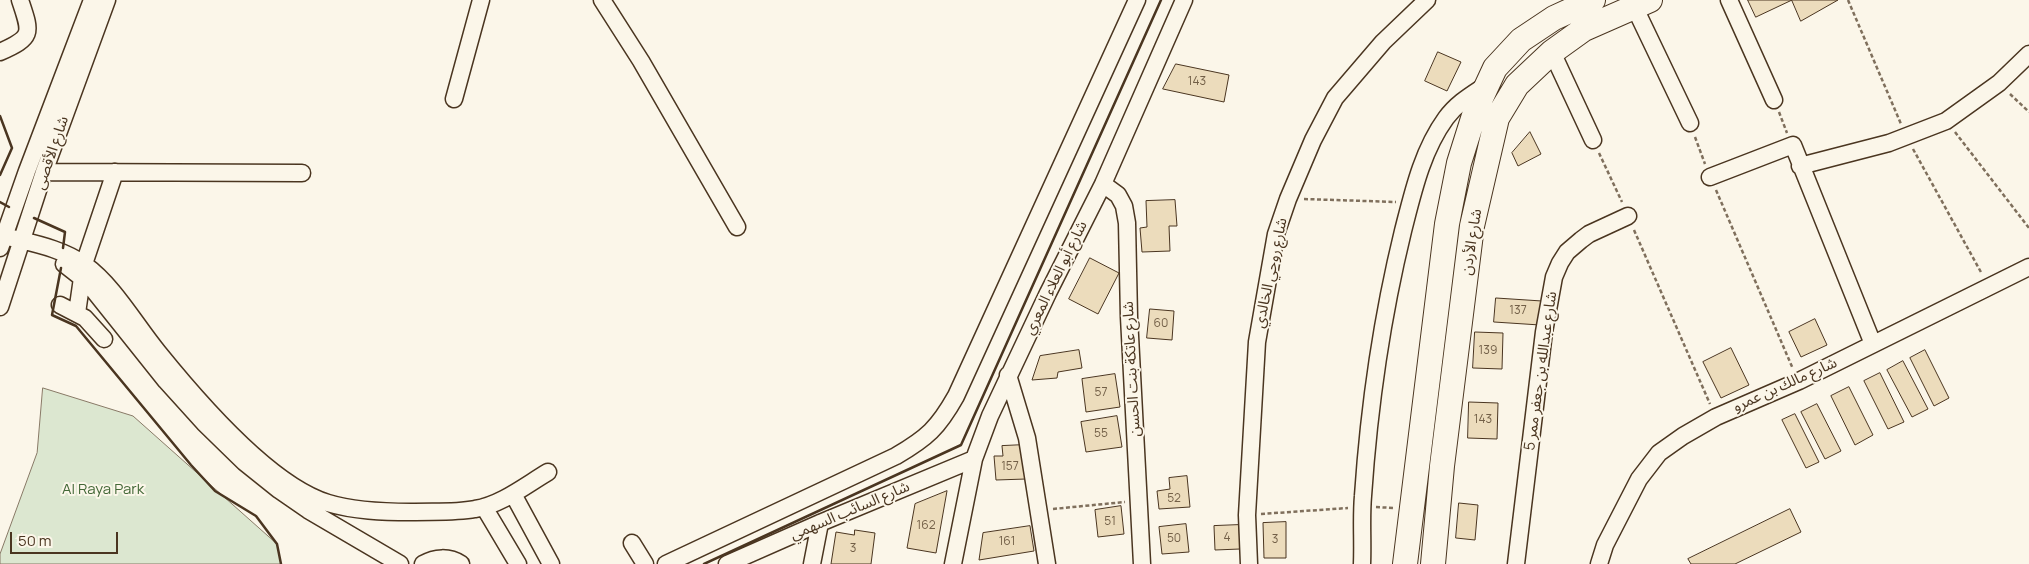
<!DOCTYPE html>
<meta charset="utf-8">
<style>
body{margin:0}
#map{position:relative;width:2029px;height:564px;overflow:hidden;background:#fbf6e9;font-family:Manrope,sans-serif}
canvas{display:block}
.scale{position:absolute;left:10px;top:532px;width:108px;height:22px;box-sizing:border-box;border:2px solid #4a3520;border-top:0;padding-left:6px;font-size:15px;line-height:18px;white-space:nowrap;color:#4a3520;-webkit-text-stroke:4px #fbf6e9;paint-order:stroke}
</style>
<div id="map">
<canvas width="2029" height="564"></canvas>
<div class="scale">50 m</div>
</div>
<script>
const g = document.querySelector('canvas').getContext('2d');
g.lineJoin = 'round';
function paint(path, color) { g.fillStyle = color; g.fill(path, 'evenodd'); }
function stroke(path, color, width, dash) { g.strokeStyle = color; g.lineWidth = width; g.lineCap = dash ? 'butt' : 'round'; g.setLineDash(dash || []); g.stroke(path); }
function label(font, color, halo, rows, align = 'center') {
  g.font = font + ' Manrope,"Noto Sans Arabic",sans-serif'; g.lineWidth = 4; g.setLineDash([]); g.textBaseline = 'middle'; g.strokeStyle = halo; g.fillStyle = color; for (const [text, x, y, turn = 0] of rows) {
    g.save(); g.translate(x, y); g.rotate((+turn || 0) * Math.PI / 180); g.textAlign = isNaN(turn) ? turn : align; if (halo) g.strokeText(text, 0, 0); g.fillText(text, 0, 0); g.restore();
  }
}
const green = new Path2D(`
 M43 388 133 416 277 544 281 564H0V554L37 453Z`);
const building = new Path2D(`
 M1748 0H1792L1756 17Z
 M1792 0H1838L1801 21Z
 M1438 52 1461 62 1447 91 1425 81Z
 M1176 64 1229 75 1224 102 1163 89Z
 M1530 132 1541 154 1518 166 1512 153Z
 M1175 200 1177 226H1169L1170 251 1142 252 1140 228 1147 227 1146 201Z
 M1090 258 1119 273 1098 314 1069 299Z
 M1496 298 1542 301 1540 325 1494 322Z
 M1150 309 1174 311 1172 340 1147 338Z
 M1815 319 1827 345 1801 357 1789 332Z
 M1475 332 1503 333 1502 369 1473 368Z
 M1731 348 1749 385 1721 398 1703 362Z
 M1079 350 1082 368 1058 372 1057 378 1032 380 1040 356Z
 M1925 350 1949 398 1934 406 1910 358Z
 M1903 361 1928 409 1912 417 1887 370Z
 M1880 373 1904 422 1888 429 1864 381Z
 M1115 374 1120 407 1086 412 1082 379Z
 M1849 387 1873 435 1855 445 1831 396Z
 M1469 402 1498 403 1497 439 1468 438Z
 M1817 404 1841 451 1825 459 1801 412Z
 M1795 414 1819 462 1806 468 1782 420Z
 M1117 416 1122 447 1086 452 1081 422Z
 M1024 445 1026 479 996 480 994 456H1003L1002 446Z
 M1187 476 1190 507 1159 509 1157 491 1170 489 1169 478Z
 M947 491 936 553 907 548 915 504Z
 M1459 503 1478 505 1475 540 1456 538Z
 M1121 506 1124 534 1098 537 1095 510Z
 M1790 509 1801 532 1735 564H1691L1688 559Z
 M1286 522V558H1264L1263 523Z
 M1186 524 1189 552 1162 554 1159 527Z
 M1239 525 1240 549 1215 550 1214 526Z
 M1030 526 1034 551 979 560 983 533Z
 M855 530 875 533 871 564H831L836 532 854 535Z`);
const path = new Path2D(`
 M1848 0 1901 124
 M2010 94 2029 112
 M1779 112 1787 133
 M1955 132 2029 228
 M1695 137 1705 164
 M1913 149 1982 274
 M1599 153 1622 202
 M1716 190 1793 369
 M1304 199 1396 202
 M1634 230 1710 404
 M1376 507 1393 508
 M1053 509 1125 502
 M1261 514 1348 508`);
const minor = new Path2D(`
 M602 0 641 61 737 227
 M1729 0 1774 100
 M1634 6 1690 123
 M0 52C34 37 31 33 20 0
 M1552 52 1593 140
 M454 99 481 0
 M1800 166 1889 143 1946 121 1999 83 2029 54
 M44 172 302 173
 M1710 177 1793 145 1873 344
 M1103 184 1118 195 1124 206 1127 223 1129 317 1142 564
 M4 236C31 243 62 248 85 265 114 286 135 324 158 352 196 399 270 485 328 503 354 511 383 512 411 512 432 511 454 513 475 509 501 505 526 485 548 472
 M0 248 27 171 92 0
 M64 264 87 282 166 381 204 423 244 462 279 490 308 510 400 564
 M60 305 85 318 104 339
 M0 307 44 172 107 0
 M77 313 84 264 115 172
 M1008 375 1027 438 1047 564
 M513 494 551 564
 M484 507 518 564
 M632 543 645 564
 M423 564C435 557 449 556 461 564
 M666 564 896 456C927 438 938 428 956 396L1137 0
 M727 564 820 523 974 459
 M812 564 820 523
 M953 564 974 459 990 416 1048 293 1103 184 1184 0
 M1249 564 1247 515 1257 342 1276 234 1288 199 1313 140 1335 98 1383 42 1427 0
 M1362 564C1363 541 1361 518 1363 496 1369 407 1382 317 1403 231 1413 192 1422 151 1446 118 1457 103 1471 95 1486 85
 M1516 564 1544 332 1554 277 1560 263 1567 252 1581 240 1589 234 1628 216
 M1599 564 1605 545 1639 479 1659 453 1683 436 1716 417 1799 381 2029 267`);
const highway = new Path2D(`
 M1405 564 1447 224 1459 163 1476 109 1495 68 1521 40 1554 18 1593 0
 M1433 564 1442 466 1472 226 1497 118 1517 85 1552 52 1584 29 1650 0`);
const wall = new Path2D(`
 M0 116 12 148 0 175
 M0 202 9 207
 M34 218 65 232 63 248
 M61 268 52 315 76 326 191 465 215 491 256 516 277 544 281 564
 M704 564 961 445 1161 0`);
const numberNames = [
 ["143",1197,82],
 ["137",1518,311],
 ["60",1161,324],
 ["139",1488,351],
 ["57",1101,393],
 ["143",1483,420],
 ["55",1101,434],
 ["157",1010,467],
 ["52",1174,499],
 ["51",1110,522],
 ["162",926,526],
 ["4",1227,538],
 ["50",1174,539],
 ["3",1275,540],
 ["161",1007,542],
 ["3",853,549]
];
const streetNames = [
 ["شارع الأقصى",52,153,-71],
 ["شارع الأردن",1472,242,-81],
 ["شارع روحي الخالدي",1271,273,-78],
 ["شارع أبو العلاء المعري",1056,278,-64],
 ["شارع عاتكة بنت الحسن",1132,369,-93],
 ["شارع عبدالله بن جعفر ممر 5",1541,371,-82],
 ["شارع مالك بن عمرو",1785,385,-24],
 ["شارع السائب السهمي",850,511,-23]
];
const parkNames = [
 ["Al Raya Park",103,490]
];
paint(green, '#dce7d0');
stroke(green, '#887966', 1);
paint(building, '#ecdcbc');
stroke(building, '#4a3520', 1);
stroke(minor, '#4a3520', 19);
stroke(highway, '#4a3520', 26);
stroke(path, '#7f6f5c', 2.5, [4, 2.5]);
stroke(minor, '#fbf6e9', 16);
stroke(highway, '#fbf6e9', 24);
stroke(wall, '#4a3520', 2.5);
label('12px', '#725f47', null, numberNames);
label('15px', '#4a3520', '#fbf6e9', streetNames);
label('15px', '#436837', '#fbf6e9', parkNames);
</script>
